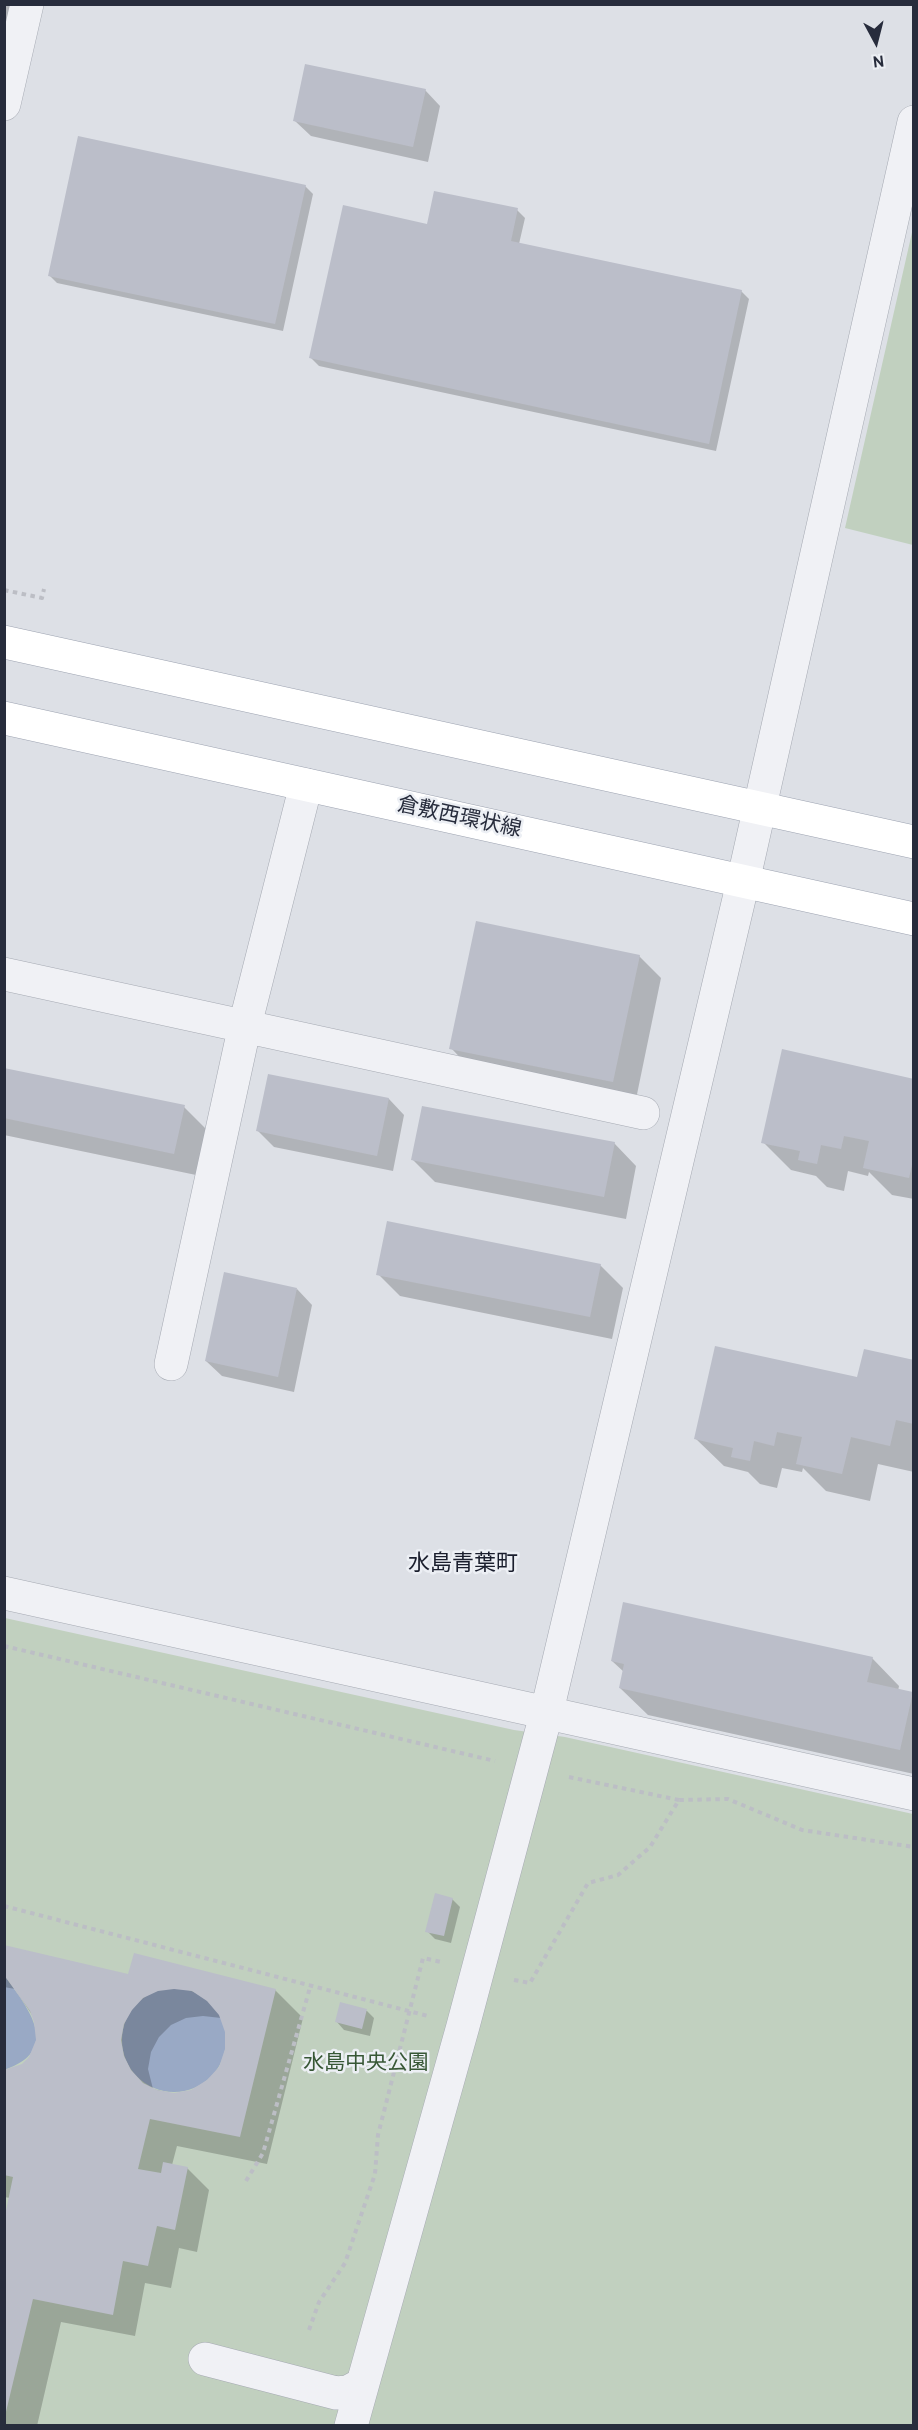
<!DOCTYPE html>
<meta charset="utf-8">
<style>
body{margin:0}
#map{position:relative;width:918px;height:2430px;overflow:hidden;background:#dde0e6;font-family:Overpass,sans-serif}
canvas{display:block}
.frame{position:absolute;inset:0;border:6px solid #272c3c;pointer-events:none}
.north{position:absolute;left:846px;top:12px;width:60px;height:60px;-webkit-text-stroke:4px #eceff4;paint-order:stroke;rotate:173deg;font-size:16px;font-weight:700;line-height:24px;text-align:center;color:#272c3c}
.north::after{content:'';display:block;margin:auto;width:21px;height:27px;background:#272c3c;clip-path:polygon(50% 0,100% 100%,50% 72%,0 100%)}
</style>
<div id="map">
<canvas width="918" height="2430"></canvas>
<div class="frame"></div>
<div class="north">N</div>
</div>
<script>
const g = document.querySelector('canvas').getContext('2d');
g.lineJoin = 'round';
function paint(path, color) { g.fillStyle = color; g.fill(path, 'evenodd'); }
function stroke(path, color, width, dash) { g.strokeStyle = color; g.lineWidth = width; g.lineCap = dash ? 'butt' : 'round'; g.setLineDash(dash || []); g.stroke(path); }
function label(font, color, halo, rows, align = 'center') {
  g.font = font + ' Overpass,"Noto Sans JP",sans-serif'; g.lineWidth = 5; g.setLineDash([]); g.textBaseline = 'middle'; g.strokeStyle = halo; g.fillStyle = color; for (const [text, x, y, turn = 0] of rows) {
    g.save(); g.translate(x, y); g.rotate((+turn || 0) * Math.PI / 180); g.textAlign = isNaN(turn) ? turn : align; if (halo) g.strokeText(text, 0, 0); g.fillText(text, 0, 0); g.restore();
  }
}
const green = new Path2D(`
 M913 228V545L845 528Z
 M5 1618 514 1730 565 1737 913 1814V2425H5Z`);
const water = new Path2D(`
 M4 1975C28 2008 63 2050 4 2070Z
 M122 2040a52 52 0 1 1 104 0a52 52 0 1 1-104 0Z`);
const shadow = new Path2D(`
 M4 4H21L4 74Z
 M425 90 440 106 428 162 311 136 295 121Z
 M305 186 313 194 283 331 57 283 49 275Z
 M517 210 525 218 519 244 741 291 749 299 716 451 319 366 311 358 429 225Z
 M639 956 661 978 635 1104 473 1071 451 1048Z
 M4 1069 184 1107 206 1129 196 1175 4 1135Z
 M269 1076 389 1099 404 1115 393 1171 274 1147 258 1131Z
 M914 1080V1199L892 1195 869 1172 868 1176 848 1171 844 1191 827 1187 816 1176 791 1170 763 1142Z
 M614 1143 636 1166 626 1219 435 1182 413 1160Z
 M600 1265 623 1288 612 1339 400 1296 378 1274Z
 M297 1289 312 1305 294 1392 222 1376 206 1361Z
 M914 1362V1472L878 1464 870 1501 826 1491 803 1468 802 1472 782 1468 777 1488 760 1484 748 1472 724 1466 696 1439Z
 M872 1658 899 1686 898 1691 914 1695V1774L648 1715 620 1688 624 1672 612 1661Z
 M452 1899 460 1907 451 1943 435 1939 427 1931Z
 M4 1947 130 1976 275 1990 303 2018 267 2164 177 2146 172 2165 187 2168 209 2190 197 2252 179 2248 171 2288 145 2283 135 2336 61 2322 37 2426H4V2227L10 2198 4 2197V2072L23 2065 36 2049V2021L15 1989 4 1987ZM203 2016 221 2018 227 2031V2050L220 2067 208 2081 192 2091 173 2094 153 2089 148 2069 151 2052 159 2037 171 2025 186 2018Z
 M341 2004 367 2011 374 2018 370 2036 344 2030 337 2022Z`);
const building = new Path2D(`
 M305 64 426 89 413 147 293 121Z
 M78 136 306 185 275 324 48 276Z
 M434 191 518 208 511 241 742 290 709 444 309 358 343 205 427 224Z
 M476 921 640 955 613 1082 449 1049Z
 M782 1049 914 1079V1156L909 1178 863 1168 869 1141 844 1136 841 1149 821 1145 817 1164 798 1160 800 1151 761 1143Z
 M4 1068 185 1105 174 1154 4 1118Z
 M268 1074 389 1098 377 1156 256 1131Z
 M422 1106 615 1142 604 1197 411 1160Z
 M387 1221 601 1264 590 1317 376 1275Z
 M224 1272 297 1288 278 1377 205 1361Z
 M715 1346 857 1377 864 1349 914 1360V1424L896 1420 890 1446 851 1437 842 1474 796 1464 802 1437 777 1432 774 1446 754 1441 750 1461 731 1457 733 1448 694 1439Z
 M623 1602 873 1657 867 1682 913 1692 900 1750 619 1688 624 1664 611 1661Z
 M435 1893 453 1898 444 1936 425 1932Z
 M4 1945 128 1974 134 1953 276 1989 240 2137 150 2119 138 2169 161 2173 163 2162 188 2167 175 2230 157 2226 148 2266 123 2261 113 2315 33 2299 5 2416 4 2220 13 2177 4 2175V2070L22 2064 29 2057 36 2040 34 2022 30 2011 4 1975ZM174 1989 192 1991 207 2001 219 2015 225 2032V2049L219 2067 207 2080 191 2090 174 2093 157 2090 143 2083 131 2070 124 2056 121 2040 124 2024 132 2010 143 1998 158 1991Z
 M340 2002 367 2009 362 2029 335 2022Z`);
const path = new Path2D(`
 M4 590 42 598 44 589
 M4 768V777
 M4 1646 495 1761
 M569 1777 679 1800
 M4 1906 428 2016
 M514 1980 530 1983 588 1883 618 1875 650 1847 679 1800 728 1799 802 1830 914 1847
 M246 2181 263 2153 311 1984
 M309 2330 319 2302 345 2263 375 2174 378 2135 423 1958 441 1962`);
const minor = new Path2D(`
 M4 104 27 4
 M4 974 643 1113
 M171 1364 245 1025 306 785
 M4 1593 914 1794
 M205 2359 336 2393 348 2392 361 2385
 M351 2426 463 2026 547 1711 743 882 914 122`);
const major = new Path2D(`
 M4 642 914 842
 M4 718 914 919`);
const streetNames = [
 ["倉敷西環状線",459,819,12]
];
const parkNames = [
 ["水島中央公園",366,2065]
];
const neighbourhoodNames = [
 ["水島青葉町",463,1566]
];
paint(green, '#c1d0bf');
paint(water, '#99a9c5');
paint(shadow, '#0003');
paint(building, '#bbbec9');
stroke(minor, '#a6aab3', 34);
stroke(major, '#9da3b1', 34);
stroke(path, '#bcbec5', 4, [4.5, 4.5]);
stroke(minor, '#f0f1f5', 33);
stroke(major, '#fff', 33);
label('21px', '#272c3c', '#eceff4', streetNames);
label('21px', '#375735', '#eceff4', parkNames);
label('22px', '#1a1e2d', '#eceff4', neighbourhoodNames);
</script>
